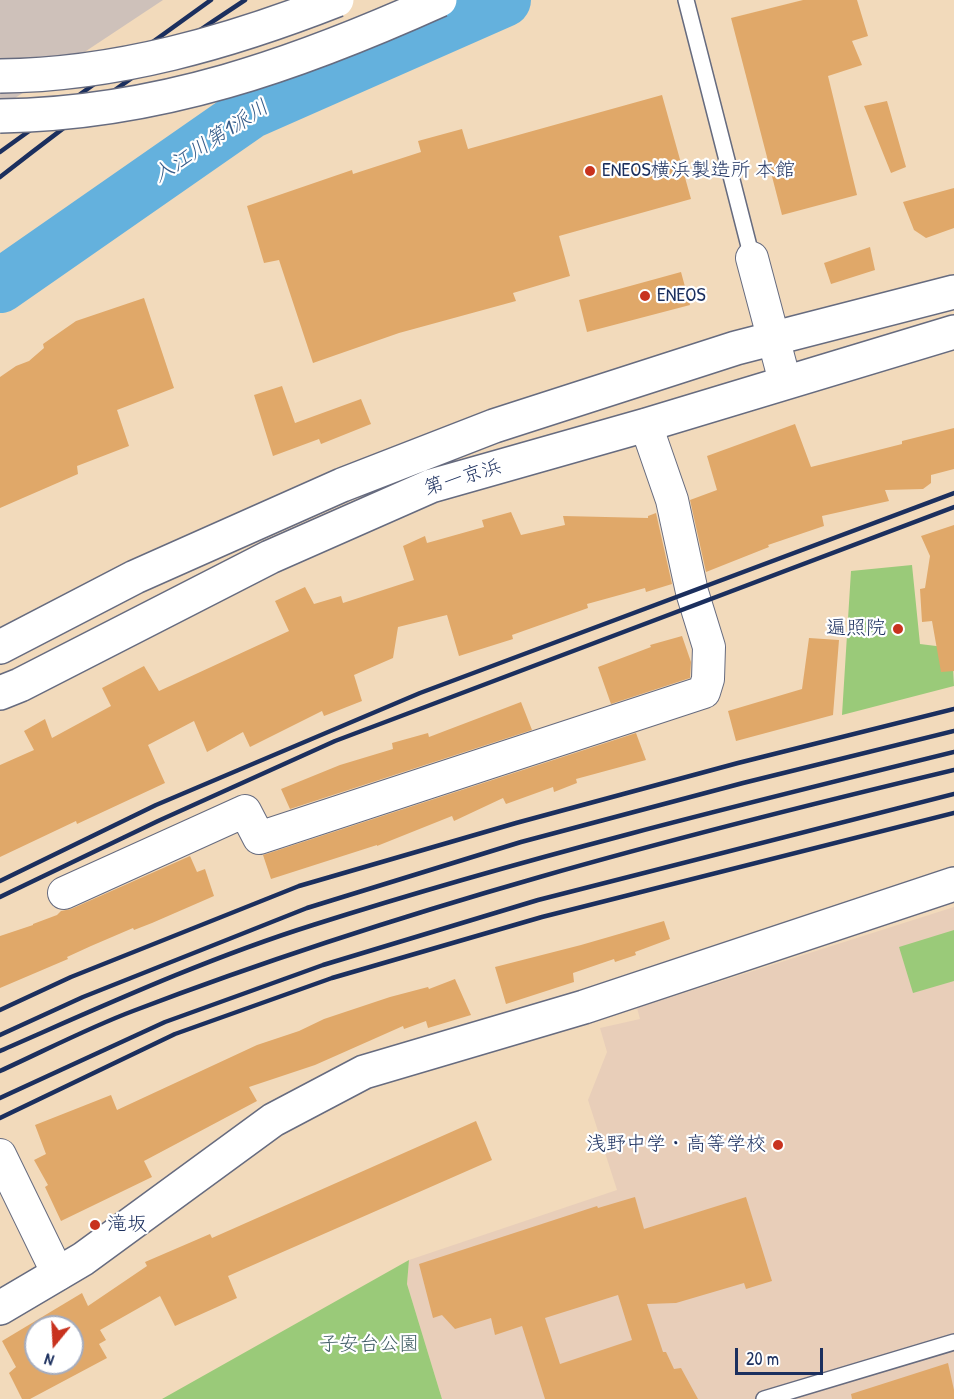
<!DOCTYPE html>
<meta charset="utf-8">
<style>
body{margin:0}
#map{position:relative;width:954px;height:1399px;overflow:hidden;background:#f2dabb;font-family:"Patrick Hand",sans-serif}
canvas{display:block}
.north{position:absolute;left:24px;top:1315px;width:60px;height:60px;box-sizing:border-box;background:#fff;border:2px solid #a4acbf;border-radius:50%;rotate:198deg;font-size:16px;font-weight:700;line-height:24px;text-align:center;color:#1b2f5e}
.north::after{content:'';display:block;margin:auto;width:21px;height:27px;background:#c8321e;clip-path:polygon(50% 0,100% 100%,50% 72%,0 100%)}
.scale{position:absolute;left:735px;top:1348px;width:88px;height:27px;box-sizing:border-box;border:3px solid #1b2f5e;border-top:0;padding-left:8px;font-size:18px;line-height:21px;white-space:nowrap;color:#1b2f5e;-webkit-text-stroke:4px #fff;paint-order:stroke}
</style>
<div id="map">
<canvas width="954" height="1399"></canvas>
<div class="north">N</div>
<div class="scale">20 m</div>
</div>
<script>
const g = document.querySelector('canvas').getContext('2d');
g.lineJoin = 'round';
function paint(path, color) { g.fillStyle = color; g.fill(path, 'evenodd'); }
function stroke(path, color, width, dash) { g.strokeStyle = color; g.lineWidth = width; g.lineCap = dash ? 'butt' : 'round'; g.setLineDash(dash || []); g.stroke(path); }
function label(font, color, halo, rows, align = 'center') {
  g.font = font + ' "Patrick Hand","Klee One",sans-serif'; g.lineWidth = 4.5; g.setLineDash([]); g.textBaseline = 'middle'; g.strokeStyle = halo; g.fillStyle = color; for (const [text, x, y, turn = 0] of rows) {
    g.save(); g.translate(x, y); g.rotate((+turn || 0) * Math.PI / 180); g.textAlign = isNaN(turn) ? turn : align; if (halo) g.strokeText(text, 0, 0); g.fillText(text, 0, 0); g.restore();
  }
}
const built = new Path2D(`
 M954 907V1399H442L407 1284 409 1260 617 1190 588 1100 607 1052 600 1028 640 1019 637 1008Z`);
const industrial = new Path2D(`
 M0 0H163L0 108Z`);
const green = new Path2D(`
 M912 565 920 644 952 648 954 686 842 715 851 571Z
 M954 930V981L913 993 899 947Z
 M409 1260 407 1284 442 1399H162Z`);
const river = new Path2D(`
 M0 286 250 112 504 0`);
const building = new Path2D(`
 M803 0H857L868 36 852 41 862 65 828 76 857 195 782 215 731 18Z
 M662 95 691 199 559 236 570 276 513 293 516 301 399 333 313 363 279 260 264 263 247 206 352 170 353 174 421 152 418 141 462 129 468 149Z
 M887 101 906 167 891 173 864 106Z
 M954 188V228L926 238 914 230 903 202Z
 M870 247 875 270 831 284 824 263Z
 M681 272 690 305 587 332 579 300Z
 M144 298 174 388 117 410 129 446 77 466 78 474 0 508V377L16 366 29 361 44 348 43 344 76 321Z
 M282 386 295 423 361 399 371 424 321 444 319 439 273 456 254 395Z
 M795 424 811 467 902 444V441L954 428V469L931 475V483L923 489 885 490 889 501 822 516 824 526 768 545 769 547 706 572 690 500 717 490 707 456Z
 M511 512 521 535 565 525 563 516 648 518V516L656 513 672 584 646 592 645 588 587 604 588 608 512 635 513 639 459 656 447 615 398 627 393 658 354 675 362 701 324 716 322 711 250 747 243 732 207 752 194 721 148 745 165 783 77 824 76 821 0 857V765L34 750 24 731 45 719 52 738 111 706 102 688 144 666 159 691 289 631 275 601 305 587 314 604 341 596 343 603 414 580 403 546 425 536 427 543 484 527 482 520Z
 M954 525V671L941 672 932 621 922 622 920 589 925 588 930 556 921 536Z
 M682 636 691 662 690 678 611 704 598 667 651 647 650 645Z
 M809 638 839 640 833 715 736 741 728 711 802 689Z
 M521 702 532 730 290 809 281 789 340 765 393 749 392 743 428 733 429 737Z
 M636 733 646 760 576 779 577 783 554 792 553 787 506 804 503 798 454 821 452 816 377 846V845L271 879 263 855Z
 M190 856 197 872 205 869 214 896 152 923 134 930 133 928 91 946 67 957 68 959 0 988V936L33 925V924L57 915 61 911 71 909Z
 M664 921 670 939 635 952 636 955 615 962 614 959 573 973 574 982 506 1004 495 967 581 945Z
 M455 979 471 1015 428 1028 426 1021 404 1029 403 1026 315 1065 249 1087 257 1101 144 1161 152 1177 61 1221 45 1187 48 1185 34 1160 46 1154 35 1125 111 1095 117 1110 257 1045 299 1031 324 1019 390 997 428 987 429 989Z
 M476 1121 492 1160 228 1276 237 1298 175 1326 160 1296 100 1330 106 1340 99 1344 107 1358 30 1399H22L9 1373 16 1367 2 1341 82 1293 88 1306 147 1266 145 1262 210 1234 212 1238ZM36 1327H72V1363H36Z
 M635 1197 644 1229 746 1197 772 1281 746 1289 744 1283 676 1303 647 1304 663 1352H666L674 1369 681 1368 698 1399H545L522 1326 495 1335 491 1318 455 1329 442 1315 433 1318 419 1264 597 1206 598 1208ZM618 1295 632 1340 560 1364 545 1318Z
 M948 1363 954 1390V1399H852L851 1394Z`);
const service = new Path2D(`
 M686 0 752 258
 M764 1399 954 1342`);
const minor = new Path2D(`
 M752 258 785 382
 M64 893 245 811 259 838 704 692 708 679 709 647 692 592 672 500 646 425
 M0 1155 58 1274`);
const tertiary = new Path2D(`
 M0 1308 83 1259 273 1120 364 1072 584 1007 954 884`);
const trunk = new Path2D(`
 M0 647 135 577 342 485 494 426 736 348 954 292
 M0 693 20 685 270 557 431 486 646 425 954 332`);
const rail = new Path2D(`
 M0 152 211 0
 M0 177C79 115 161 55 245 0
 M0 881 156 805 420 693 954 493
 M0 897 158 821 335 741 954 507
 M0 1010 71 977 299 886 516 823 738 763 954 709
 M0 1035 83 997 307 908 521 842 743 783 954 731
 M0 1051C103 1006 205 959 313 925 524 858 739 805 954 752
 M0 1071C44 1051 88 1028 133 1011 400 909 677 836 954 770
 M0 1098 165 1022 323 965 538 900 954 794
 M0 1118 175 1034 332 978 542 917 954 813`);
const motorwayBridge = new Path2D(`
 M0 76C116 75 230 42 337 0
 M0 116C158 114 298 64 440 0`);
const markers = [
 [590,171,6,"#c8321e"],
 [645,296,6,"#c8321e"],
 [898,629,6,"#c8321e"],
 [778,1145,6,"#c8321e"],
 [95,1225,6,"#c8321e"]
];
const poiNames = [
 ["ENEOS横浜製造所 本館",602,171],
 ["ENEOS",657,296],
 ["遍照院",886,629,"right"],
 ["浅野中学・高等学校",766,1145,"right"],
 ["滝坂",107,1225]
];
const streetNames = [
 ["第一京浜",463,478,-17]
];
const parkNames = [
 ["子安台公園",369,1345]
];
const waterNames = [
 ["入江川第1派川",211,142,-33]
];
paint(built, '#e8ceb9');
paint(industrial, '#cec1ba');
paint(green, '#9aca79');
stroke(river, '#64b1dd', 54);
paint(building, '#e0a869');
stroke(service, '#666b7f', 18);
stroke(minor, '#666b7f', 34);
stroke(tertiary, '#666b7f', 36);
stroke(trunk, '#666b7f', 36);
stroke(service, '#fff', 15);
stroke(minor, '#fff', 32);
stroke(tertiary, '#fff', 33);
stroke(trunk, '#fff', 33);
stroke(rail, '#1b2f5e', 4.5);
stroke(motorwayBridge, '#666b7f', 36, []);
stroke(motorwayBridge, '#fff', 33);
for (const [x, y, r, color] of markers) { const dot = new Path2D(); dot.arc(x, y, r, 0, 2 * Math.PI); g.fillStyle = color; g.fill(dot); stroke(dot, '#fff', 2); }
label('20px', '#1b2f5e', '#fff', poiNames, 'left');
label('20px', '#1b2f5e', '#fff', streetNames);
label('20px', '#415e66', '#fff', parkNames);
label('italic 21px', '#355c8a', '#fff', waterNames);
</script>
